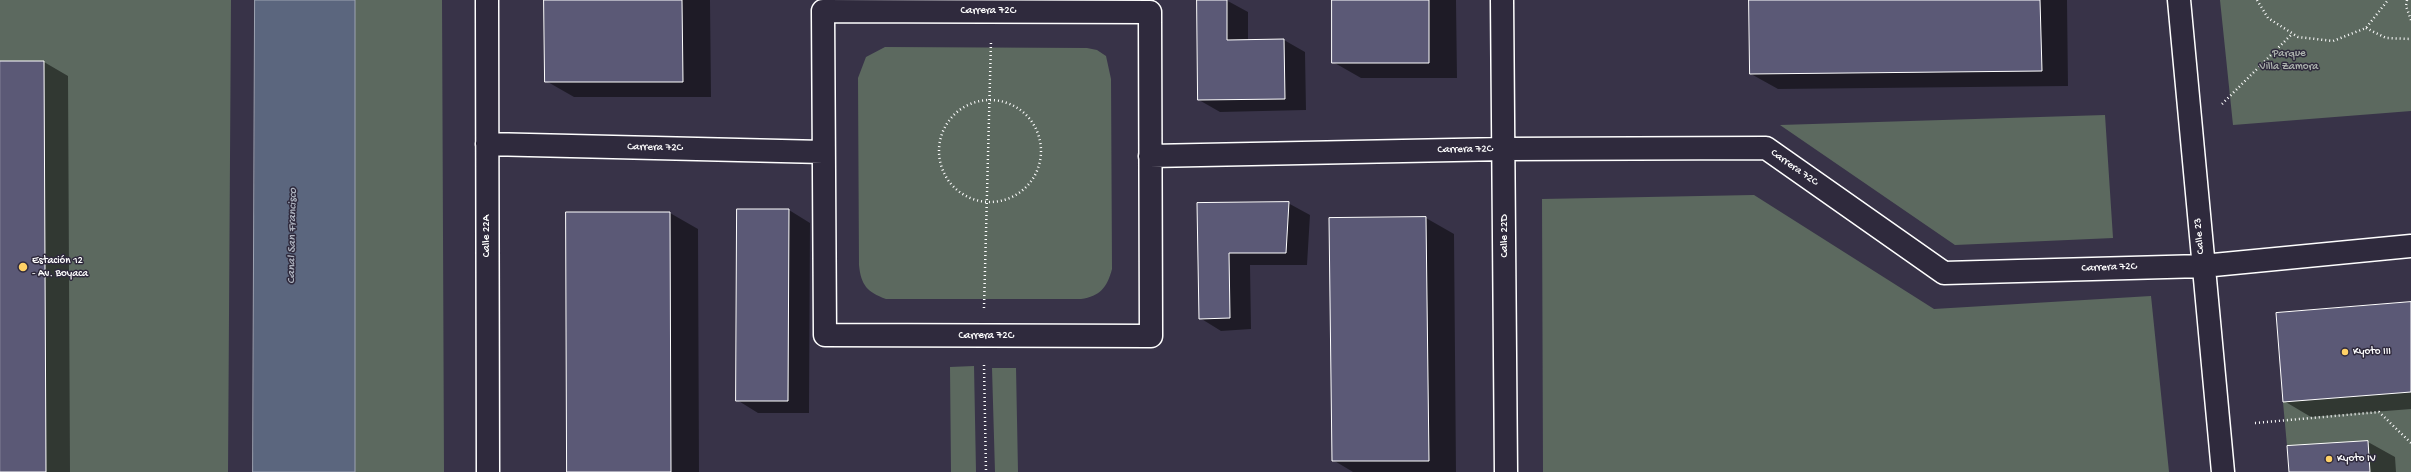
<!DOCTYPE html>
<meta charset="utf-8">
<style>
body{margin:0}
canvas{display:block;background:#383348}
</style>
<canvas width="2411" height="472"></canvas>
<script>
const g = document.querySelector('canvas').getContext('2d');
g.lineJoin = 'round';
function paint(path, color) { g.fillStyle = color; g.fill(path, 'evenodd'); }
function stroke(path, color, width, dash) { g.strokeStyle = color; g.lineWidth = width; g.lineCap = dash ? 'butt' : 'round'; g.setLineDash(dash || []); g.stroke(path); }
function label(font, color, halo, rows, align = 'center') {
  g.font = font + ' "Gochi Hand",sans-serif'; g.lineWidth = 3; g.setLineDash([]); g.textBaseline = 'middle'; g.strokeStyle = halo; g.fillStyle = color; for (const [text, x, y, turn = 0] of rows) {
    g.save(); g.translate(x, y); g.rotate((+turn || 0) * Math.PI / 180); g.textAlign = isNaN(turn) ? turn : align; if (halo) g.strokeText(text, 0, 0); g.fillText(text, 0, 0); g.restore();
  }
}
const green = new Path2D(`
 M0 0H231L228 472H0Z
 M355 0H442L444 472H355Z
 M2220 0H2411V111L2233 125Z
 M885 47 1087 48 1097 50 1106 56 1111 79 1112 269C1107 288 1100 296 1081 299H886C867 292 861 285 859 265L858 78 866 57Z
 M2105 115 2113 238 1955 245 1780 125Z
 M1754 195 1934 309 2151 296 2169 472H1543L1542 199Z
 M974 366 976 472H951L950 367Z
 M992 368H1016L1018 472H995Z
 M2411 392V472H2370L2368 441 2287 446 2283 402Z`);
const water = new Path2D(`
 M255 0H355V472H253Z`);
const shadow = new Path2D(`
 M545 0H710L711 97H574L546 81Z
 M1226 0 1248 12V40H1284L1305 52 1306 110 1220 112 1199 100Z
 M1333 0H1456L1457 78H1361L1333 62Z
 M1750 0H2067L2068 86 1778 89 1751 74Z
 M0 62H44L68 76 70 472H0Z
 M1288 203 1310 215 1307 265H1250L1251 329 1221 331 1200 318 1198 204Z
 M738 210H789L810 223 809 413H758L737 400Z
 M670 213 698 229 699 472H568Z
 M1426 218 1454 234 1456 472H1353L1333 460Z
 M2411 303V409L2311 417 2284 401Z
 M2368 442 2395 457 2396 472H2290Z`);
const building = new Path2D(`
 M544 0H682L683 82H545Z
 M1197 0H1227V40L1284 39 1285 99 1198 100Z
 M1332 0H1429V63H1332Z
 M1749 0H2040L2042 71 1750 74Z
 M0 61H44L46 472H0Z
 M1289 202 1286 253H1229L1230 318 1199 319 1197 203Z
 M737 209H789L788 401H736Z
 M566 212H670L671 472H567Z
 M1426 217 1429 461H1332L1329 218Z
 M2411 302V392L2283 402 2276 313Z
 M2368 441 2370 472H2289L2287 446Z`);
const path = new Path2D(`
 M2257 0 2268 18 2298 37 2333 41 2366 28 2388 0
 M2407 0 2406 6 2411 20
 M2366 28 2386 38 2411 39
 M939 151a51 51 0 1 1 102 0a51 51 0 1 1-102 0Z
 M2222 104 2292 34
 M984 308 991 41
 M984 365 986 472
 M2255 423 2379 412 2411 443`);
const minor = new Path2D(`
 M487 0 488 472
 M1502 0 1506 472
 M2179 0 2223 472
 M823 11 1150 12 1151 336 825 335Z
 M487 144 823 152
 M1150 156 1504 149 1766 148 1944 273 2203 266 2411 246`);
const markers = [
 [23,267,5,"#ffd166"],
 [2345,352,4,"#ffd166"],
 [2329,459,4,"#ffd166"]
];
const streetNames = [
 ["Carrera 72C",988,11],
 ["Carrera 72C",655,148,1],
 ["Carrera 72C",1465,150,-1],
 ["Carrera 72C",1794,168,35],
 ["Calle 22A",487,236,-90],
 ["Calle 22D",1505,236,-90],
 ["Calle 23",2200,236,-95],
 ["Carrera 72C",2109,268,-2],
 ["Carrera 72C",986,336]
];
const parkNames = [
 ["Parque",2289,54],
 ["Villa Zamora",2289,67]
];
const poiNames = [
 ["Estación 12",32,261],
 ["- Av. Boyaca",32,274],
 ["Kyoto III",2353,352],
 ["Kyoto IV",2337,459]
];
const waterNames = [
 ["Canal San Francisco",293,236,-89]
];
paint(green, '#5c695f');
paint(water, '#5b667e');
stroke(water, '#9da3b2', 1);
paint(shadow, '#0007');
paint(building, '#5b5976');
stroke(building, '#fff', 1);
stroke(minor, '#fff', 25);
stroke(path, '#fff', 2.5, [1, 3]);
stroke(minor, '#2f2a3d', 22);
for (const [x, y, r, color] of markers) { const dot = new Path2D(); dot.arc(x, y, r, 0, 2 * Math.PI); g.fillStyle = color; g.fill(dot); stroke(dot, '#2f2a3d', 1.5); }
label('11px', '#fff', '#2f2a3d', streetNames);
label('11px', '#aeb4af', '#2f2a3d', parkNames);
label('11px', '#fff', '#2f2a3d', poiNames, 'left');
label('italic 12px', '#adb2be', '#2f2a3d', waterNames);
</script>
